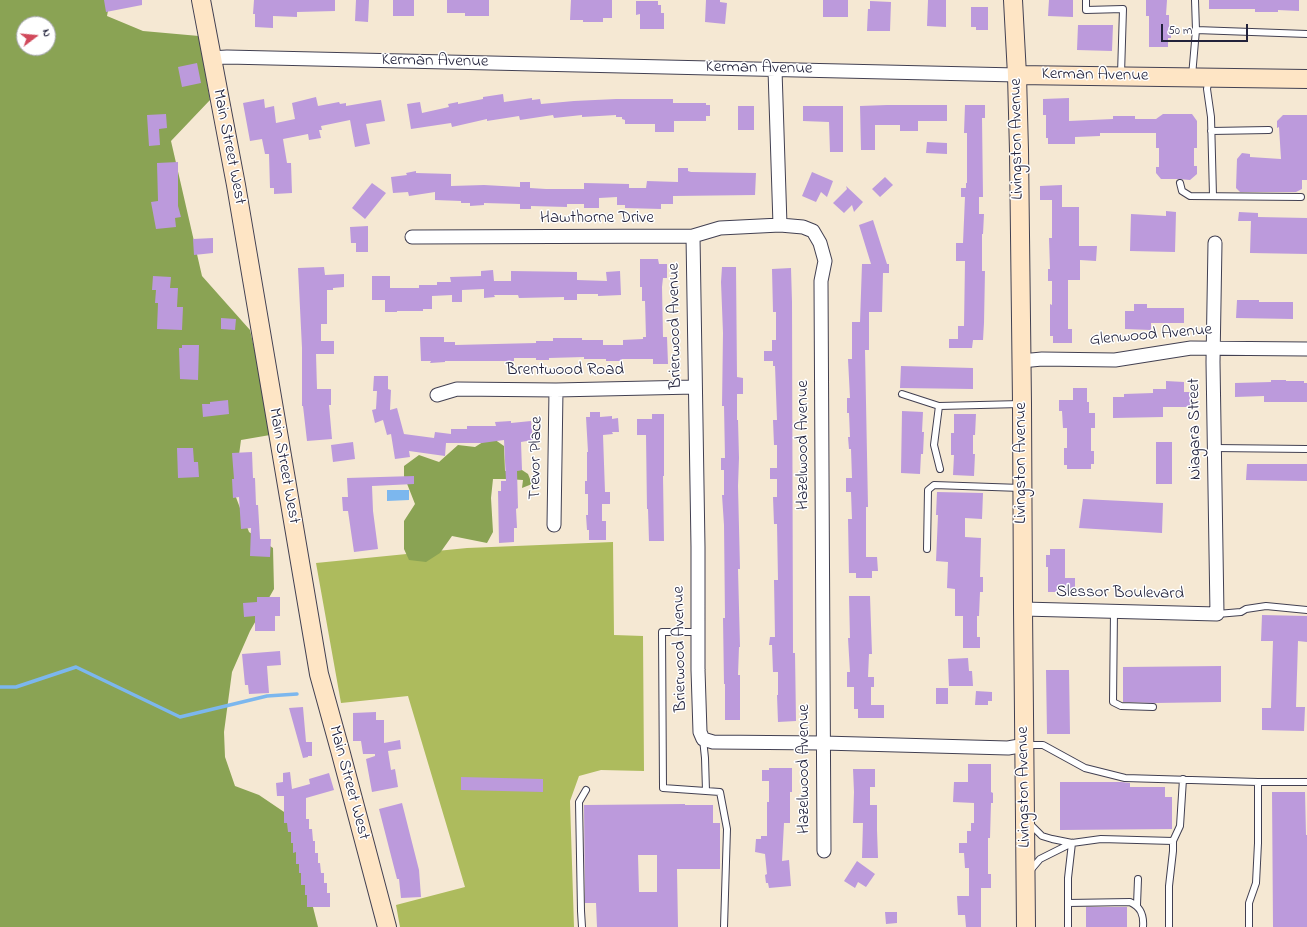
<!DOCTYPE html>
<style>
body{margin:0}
#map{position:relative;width:1307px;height:927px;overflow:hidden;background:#f5e8d3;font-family:"Indie Flower",sans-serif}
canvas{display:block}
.north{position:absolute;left:16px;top:16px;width:40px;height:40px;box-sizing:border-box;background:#fff;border:1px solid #a7a7b1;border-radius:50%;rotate:74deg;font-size:11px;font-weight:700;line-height:16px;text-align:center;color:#22223b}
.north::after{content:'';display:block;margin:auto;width:14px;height:18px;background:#d1495b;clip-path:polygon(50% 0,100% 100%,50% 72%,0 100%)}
.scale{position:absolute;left:1161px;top:24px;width:87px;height:18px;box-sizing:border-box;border:2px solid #22223b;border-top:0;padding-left:5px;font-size:12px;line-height:14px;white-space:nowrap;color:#22223b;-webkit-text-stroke:3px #fff;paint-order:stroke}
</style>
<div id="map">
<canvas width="1307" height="927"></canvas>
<div class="north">N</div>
<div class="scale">50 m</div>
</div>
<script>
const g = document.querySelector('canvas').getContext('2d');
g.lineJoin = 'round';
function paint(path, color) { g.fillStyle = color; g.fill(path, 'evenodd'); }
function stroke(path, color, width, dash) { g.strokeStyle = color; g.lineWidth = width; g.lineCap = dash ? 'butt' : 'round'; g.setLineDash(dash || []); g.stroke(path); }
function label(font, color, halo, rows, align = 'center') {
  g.font = font + ' "Indie Flower",sans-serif'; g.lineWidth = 3; g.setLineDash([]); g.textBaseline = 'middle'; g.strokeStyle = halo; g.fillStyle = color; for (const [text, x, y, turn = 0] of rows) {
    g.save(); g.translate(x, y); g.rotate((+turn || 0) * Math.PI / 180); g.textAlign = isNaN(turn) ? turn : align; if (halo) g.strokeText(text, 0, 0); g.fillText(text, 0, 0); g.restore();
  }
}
const green = new Path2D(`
 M613 542 614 635 643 636 644 771 601 770 579 776 570 801 574 927H400L396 905 465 887 408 696 341 703 316 563 467 548Z`);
const forest = new Path2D(`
 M0 0H110L107 16 143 31 199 36 210 100 171 141 202 276 250 330 265 397 270 435 241 440 234 492 249 532 273 548 274 589 250 631 232 672 224 732 225 757 235 786 259 795 290 816 318 927H0ZM24 24H48V48H24Z
 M491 437 504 446 505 471 522 470 528 474 532 484 522 488 523 480 506 479H493L491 498 493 532 487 543 452 536 440 553 426 562 409 560 404 549V521L415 504 404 476V466L419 455 439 462 458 445 475 447Z`);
const water = new Path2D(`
 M387 490H409V500L387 501Z`);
const stream = new Path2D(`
 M0 687H16L76 667 180 717 267 696 297 694`);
const building = new Path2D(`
 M104 0H142V5L106 12Z
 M254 0H335V11L297 12V17L273 16V28L255 27V14H253Z
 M356 0H369L368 22 355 21Z
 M393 0H414V16H393Z
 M447 0H489V16H465V13H447Z
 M571 0H612V18H603V22H583V20H570Z
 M706 0H720V2L727 3 725 24 705 22Z
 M823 0H848V17H823Z
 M928 0H946V27L927 26Z
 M1049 0H1073V17L1048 16Z
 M1146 0H1167L1166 15H1169V25H1171V38H1168V47H1149V16H1146Z
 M1209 0H1299V11L1278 10V12H1255V9H1209Z
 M636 1H658V5H661V13H664V29H640V14L636 15Z
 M870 1 891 2 890 31H867L868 9H870Z
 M971 7H988V30H976V27H971Z
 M1078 25H1113L1112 51 1077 50Z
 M197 63 201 83 182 87 178 67Z
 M503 94 504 102 532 98V100L540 99 541 104 574 101 616 99H673V103H706V105H710V116H706V121H674V132H655V124H625V120L622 119V117H616V115L582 117V115L554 118 553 115 520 120 519 116 487 121V119L452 127 451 123 411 129 407 104 420 102 422 113 449 107 448 104 458 102V104L483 99V97Z
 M316 97 318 106 339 102 340 104 346 103V106L381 100 385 121 366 124 370 144 355 147 350 120 321 126 322 130H319L321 138 309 140 308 134 283 139 287 163H291L292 193 274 194V188H270L269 154H265L262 139 250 141 243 103 264 99 265 108 274 106 276 123 295 119 292 103Z
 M1069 98V121L1113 119V116H1135V119H1156L1163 114H1192L1197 121V148H1194V166H1197V174L1190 180 1179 179H1161L1156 173V167H1159V148H1156V133H1100V136L1075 137V144H1048V138H1046V115H1043V99Z
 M887 105H947V121H918V131H900V125H875V150H861L860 106Z
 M965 105H985V118H982L983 197H979V214H984L983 234H982V271H985L984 323 983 340H973L972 348H949V339H958V326H964L965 261H956V243H963L965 197H961V188H966V183H967V133H964Z
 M738 106H754V130H738Z
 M803 106H843V152H830L829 122 803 121Z
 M166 114 167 128 159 129 160 145 149 146 147 115Z
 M1283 115H1307V180H1302V189L1296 192H1240L1236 188 1237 159 1242 153 1250 154V157L1281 159 1279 127 1277 128V121Z
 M927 142 947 143V154L926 153Z
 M178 162V206L181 217 175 218 176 227 156 229 151 202 158 201 157 163Z
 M678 168H688V171L691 172 756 173 755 195 673 196V204H661V209L625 208V205H617V197L599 198V208H584V204H567V207L531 206V209H520V204L484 203V205L470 206V203H461V201L435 200V192L409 196 408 192 393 193 391 177 407 175 406 173 416 171V173L451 174V186L484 185 520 187V182H530V188L546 189H584V183L629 184V188H646L647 181 678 182Z
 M812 172 833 181 827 197 821 192 816 202 802 196Z
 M885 177 893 185 880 197 872 189Z
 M372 183 386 193 365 219 352 208Z
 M1062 185V207H1079V246H1097L1096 261 1080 260V280H1068V329H1072V343H1053V336H1050V304L1052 305V281H1048V269H1050L1049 238H1052V200H1040V186Z
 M846 186 863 202 854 212 852 205 844 213 833 203 847 189Z
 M1166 211 1176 212 1175 252 1130 251 1131 214 1166 216Z
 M1239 212 1258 213V217L1307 218V254L1250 253 1251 221H1238Z
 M873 220 887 264H889V273H883L882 312H869V350H865L868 507H866V557H877L878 571H872V578H856V573H849L848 519H852L851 492H846V478H852L851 449H849L848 437H850L849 413H847V398H850L848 359H852V322H860L862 264H871L859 225Z
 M368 226V252H356V243H351L350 227Z
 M213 238V253L194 255 193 239Z
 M640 259H658L659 264H667V278H663L662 287 663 337H667L668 364H653V359H622V361H606V359H584V357L549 358V360H536V358H514V361H445V362L430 363 431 361H421L420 337H444V342H455V345L536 343V341H553V338H582V340H603V345H623V340L643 339V337H646L645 301H642V287H640Z
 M324 267 325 275 344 274V287L333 288V290H327V324H321V341H334V354H316L317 389H331V405H329L332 439 307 441 303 406H302V348L298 268Z
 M722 267H736L737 377 743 378V394H737V420H738L739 458 738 486 740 569H738L740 647H739L738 675H740V720H725V684H724L723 618H725L724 525 722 495H724V470H721V458H725L724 406H722L723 333 721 282Z
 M791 268 792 302 793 653H795L796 721 778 722 777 695H778V672H773L772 645H769L770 637H775L774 580H778L777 524H774L773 497H777V479H770V468H777V445H774L773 420H777L775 366H773V361H764V351H772V340H776V312H773L772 269Z
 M493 270 494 281H511V271L577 272V280L607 281 606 272 620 271 621 295 598 296V294H577V300H564V297L519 298 518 295H494L495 297 484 298V289L462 290V302H452V295L432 296V309H423V311H397V312H385V300H372V276H390V288H419V285H437V282H451L450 277 481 276V271Z
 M153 276 171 277 170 288H178L177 307H183L182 330 157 329 158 303H155L156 290H152Z
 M1237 300H1259V302H1293V319L1236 318Z
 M1134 304H1147V308H1184V323H1151V330L1125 329V311H1134Z
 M221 318 236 319 235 330 221 329Z
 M182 345H199L198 380 180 379 179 348H182Z
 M901 366 973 368V389L900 388Z
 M374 376H388V389L391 390 390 410 397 408 404 434 434 438 435 432 451 434V429H467V426H496L495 422 511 421V423L531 421 533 440 521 442 522 470 517 471 518 508 516 509 517 528H514V542L499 543 498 491H501V481H506L504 440 482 443H446L445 456 409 451 410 457 395 459 391 434 387 435 383 420 375 423 372 410 376 409 377 391H373Z
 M1271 380H1286V381H1304V383H1307V402H1264V396L1235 397V383L1271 382Z
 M1166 381 1184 382V392H1191V407H1163V417L1113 418V397H1124V394L1153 393V389H1166Z
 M1073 388H1087V402H1089V413H1095V428H1091V451H1094V464H1091V469H1067V465H1064V448H1067V428H1063L1062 411H1059V400H1073Z
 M228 400 229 414 203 417 202 404H210V402Z
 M902 411 923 412 922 432H924L923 454H921L920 474 901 473Z
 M590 412H600V417L612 416V419L618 418 619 432H612L613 434 603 435 605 492H610V504H602V521H606V540H589V530H587L586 515H588V494H585V481H587V452H588L586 417H590Z
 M652 414H664V476H663L664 541H649L648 509H647L646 435H637V419H652Z
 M954 414H976L975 435H973V454H975L974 476 953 475 954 455H951V433H954Z
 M353 442 355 459 333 462 331 445Z
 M1156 442H1172V484H1156Z
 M177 448H193L194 462H198L199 477 178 478Z
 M252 452 253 478H255L256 505H258L260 539H271L270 557 250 556 251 528 241 529 239 497 233 498 232 479H234L232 453Z
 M1247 464H1307V481L1246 480Z
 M414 476V484L372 486 373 511 378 549 354 552 348 511H343L342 497H348L347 478Z
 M937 492 983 493 982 519 965 518V537L981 538 980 577H983V592H980L979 616H977V637H980V648H963V616H955V589L947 588 948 562 936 561 938 515H936Z
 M1083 499 1163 503 1162 533 1079 528Z
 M1050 549H1065V578H1075V592H1048V567H1046V555H1050Z
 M849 596H870L872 654H869L868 677H874V687H871V705H884V718H858V709H854V687H847V672H850L848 638H850Z
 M257 597H280V616H275V631H255V616L244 617 243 603 257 602Z
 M1262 615 1307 616V642L1298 641 1296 707H1305L1304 731 1262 730V708H1271L1273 641H1261Z
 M280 651 281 665 267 666 269 693 249 694 248 685H245L242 654Z
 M968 658 969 671H972L973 686H949L948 659Z
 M1221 666V702L1155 703 1123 702V667Z
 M1046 670H1069L1070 734H1047Z
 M936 688H948V704H936Z
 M976 691 992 692V701H988V705H975Z
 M303 707 306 742H312V756H308V757L303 758 289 708Z
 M376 712V720H384V743L400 740 401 749 388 751 391 770 395 769 398 787 372 792 366 759 375 756V754H363L361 741H353V713Z
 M968 764H991V792L993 793V803H991L990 838H988V874H991V888H981V927H966L965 915H958L957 896H969V868H965L964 853H959V843H967V831H971V823H974V803L953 802 954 782H968Z
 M769 768H792V792H790V823H784L782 861 789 860 791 886 769 888 768 883H766L765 875 767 874 765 854 755 852 756 839H761V836H767V802H769V781H762V770H769Z
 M853 769H875V787H870V805H877V830L878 858H862L863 823H853L854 792Z
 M290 772 292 789 310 784 309 779 329 773 334 790 306 798V819H309V829H312L313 841H315V853H318V863H320L321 873H324V883H327V893H330V907H307V895H305V885H301V873H299V864H296V852L293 853V843H291V832H288L287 823H284V796H277L276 783 283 782V773Z
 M461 777 543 779V792L461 790Z
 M1060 782H1121L1130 783V787H1165V797H1172V829L1060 830Z
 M1272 792H1305L1306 835H1307V927H1273Z
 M402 803 419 870 421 897 401 898 399 879H397L379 809Z
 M685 804V805H713V823H720V869H677L678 927H597L596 903H585L584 805ZM638 855H657V892H639Z
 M857 861 875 874 866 887 858 882 855 888 844 881Z
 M1086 907H1127V927H1086Z
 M885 912H897V923L886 924Z`);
const lane = new Path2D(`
 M1086 0V10L1123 9 1121 74
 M1196 30 1307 34
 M1192 76 1196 30 1195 0
 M1209 78 1207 89 1211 117 1213 196
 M1211 131 1269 130
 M1180 183 1182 191 1190 196 1301 197
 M902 394 939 406 1021 404
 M939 406 934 445 940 469
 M1214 448 1307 449
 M927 549 928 490 934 485 1021 488
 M1114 611 1113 702 1121 706 1153 707
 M1217 614 1241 612 1246 609 1266 606 1307 610
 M698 632H662L663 788 720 792 727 829 724 927
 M703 739 705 758 706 791
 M1027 745H1043L1085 768 1125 778 1258 782V843L1256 883 1249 903V927
 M1258 782H1307
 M1028 822 1042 836 1052 839 1072 843 1101 839 1173 841
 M1029 872 1040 859 1072 843
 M1068 903 1130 902C1141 907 1144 915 1143 927
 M1137 905 1138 879
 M582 927 581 911 579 802 586 790
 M1068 927V878L1072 843
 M1169 927V886L1173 851V841L1180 826 1183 779`);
const street = new Path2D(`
 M211 58 227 57 1017 75
 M775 70 780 225
 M693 236 698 547V670L700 732 703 739 713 742 823 743 1008 748 1025 745
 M412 237 693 236 720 228 780 225 803 227 813 231 820 243 825 261 821 281 824 851
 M1021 361 1042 359 1115 360 1191 348 1307 349
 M437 395 457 389 556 390 695 387
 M554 525 556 390
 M1023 609 1217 614 1213 362 1215 243`);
const secondary = new Path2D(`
 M201 0 236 185 319 674 340 750 387 927
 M1013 0 1017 75 1019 151 1022 404 1023 609 1026 927
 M1017 75 1307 79`);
const streetNames = [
 ["Kerman Avenue",435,62,1],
 ["Kerman Avenue",759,69,1],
 ["Kerman Avenue",1095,76,1],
 ["Livingston Avenue",1018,139,-91],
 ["Main Street West",228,147,79],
 ["Hawthorne Drive",597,219],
 ["Brierwood Avenue",676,326,-91],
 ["Glenwood Avenue",1151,336,-5],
 ["Brentwood Road",565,371],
 ["Niagara Street",1196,429,-91],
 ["Hazelwood Avenue",804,445,-90],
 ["Trevor Place",537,458,-89],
 ["Livingston Avenue",1022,463,-90],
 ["Main Street West",283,466,80],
 ["Slessor Boulevard",1120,594,1],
 ["Brierwood Avenue",681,649,-91],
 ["Hazelwood Avenue",805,769,-90],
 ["Main Street West",348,783,75],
 ["Livingston Avenue",1025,787,-91]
];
paint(green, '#adbb5d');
paint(forest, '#8aa354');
paint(water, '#7cb7ee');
stroke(stream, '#7cb7ee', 3.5);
paint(building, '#bc9adc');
stroke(lane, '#424052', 8);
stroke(street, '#424052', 15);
stroke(secondary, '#424052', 20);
stroke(lane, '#fff', 6);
stroke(street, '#fff', 13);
stroke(secondary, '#fee5c5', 18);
label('17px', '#22223b', '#fff', streetNames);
</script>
